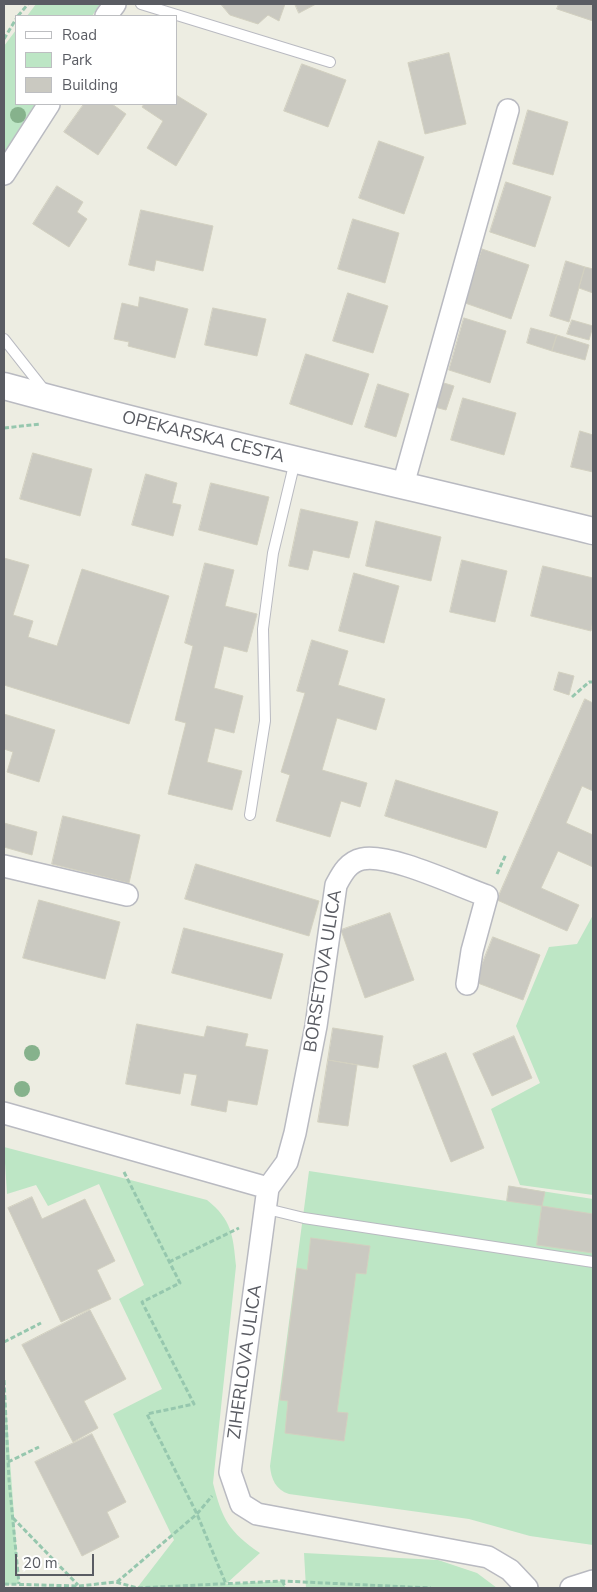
<!DOCTYPE html>
<style>
body{margin:0}
#map{position:relative;width:597px;height:1592px;overflow:hidden;background:#edede2;font-family:"Nunito Sans",sans-serif}
canvas{display:block}
.frame{position:absolute;inset:0;border:5px solid #5a5c63;pointer-events:none}
.legend{position:absolute;left:15px;top:15px;width:162px;height:90px;box-sizing:border-box;background:#fff;border:1px solid #bdbec1;margin:0;padding:6px 9px;list-style:none;font-size:15px;color:#5a5c63}
.legend li{display:flex;align-items:center;gap:10px;height:25px}
.legend b{width:25px;border:1px solid #bdbec1}
.scale{position:absolute;left:15px;top:1554px;width:79px;height:22px;box-sizing:border-box;border:2px solid #5a5c63;border-top:0;padding-left:6px;font-size:15px;line-height:18px;white-space:nowrap;color:#5a5c63;-webkit-text-stroke:4px #fff;paint-order:stroke}
</style>
<div id="map">
<canvas width="597" height="1592"></canvas>
<div class="frame"></div>
<ul class="legend">
<li><b style="height:6px;background:#fff"></b>Road</li>
<li><b style="height:14px;background:#bde6c5"></b>Park</li>
<li><b style="height:14px;background:#cac9c1"></b>Building</li>
</ul>
<div class="scale">20 m</div>
</div>
<script>
const g = document.querySelector('canvas').getContext('2d');
g.lineJoin = 'round';
function paint(path, color) { g.fillStyle = color; g.fill(path, 'evenodd'); }
function stroke(path, color, width, dash) { g.strokeStyle = color; g.lineWidth = width; g.lineCap = dash ? 'butt' : 'round'; g.setLineDash(dash || []); g.stroke(path); }
function label(font, color, halo, rows, align = 'center') {
  g.font = font + ' "Nunito Sans",sans-serif'; g.lineWidth = 4; g.setLineDash([]); g.textBaseline = 'middle'; g.strokeStyle = halo; g.fillStyle = color; for (const [text, x, y, turn = 0] of rows) {
    g.save(); g.translate(x, y); g.rotate((+turn || 0) * Math.PI / 180); g.textAlign = isNaN(turn) ? turn : align; if (halo) g.strokeText(text, 0, 0); g.fillText(text, 0, 0); g.restore();
  }
}
const green = new Path2D(`
 M36 4H100L92 16H27Z
 M16 30V104H35L4 153V46Z
 M593 915V1195L520 1185 491 1109 540 1083 516 1026 549 947 577 944Z
 M4 1147 207 1200C232 1220 233 1235 236 1266L213 1483C222 1519 229 1532 260 1553L226 1584 282 1581 286 1588H137L174 1540 113 1414 162 1389 119 1299 144 1285 99 1184 48 1206 36 1185 7 1194Z
 M309 1171 507 1201 509 1186 593 1199V1545L530 1536 469 1519 289 1494C276 1490 271 1479 270 1466Z
 M4 1378 19 1584 4 1585Z
 M304 1553 438 1560 477 1573 497 1588H306Z`);
const building = new Path2D(`
 M221 4H285L279 21 268 15 258 24 230 15Z
 M295 4H316L299 13Z
 M559 4H593V21L557 9Z
 M449 53 466 124 425 134 408 63Z
 M302 64 346 80 328 127 284 111Z
 M176 95 207 114 176 166 147 148 163 121 142 107 144 104H176Z
 M84 104H112L126 114 98 155 64 132Z
 M528 110 568 122 553 175 513 164Z
 M379 141 424 157 404 214 359 198Z
 M506 182 551 197 535 247 490 232Z
 M57 186 83 202 77 212 87 219 69 247 33 224Z
 M141 210 213 226 203 271 156 260 154 271 129 265Z
 M353 219 399 233 385 283 338 269Z
 M482 249 529 265 511 319 465 303Z
 M566 261 585 267 569 322 550 316Z
 M585 267 593 269V293L579 288Z
 M348 293 388 306 373 353 333 341Z
 M140 297 188 309 175 358 128 346 129 342 114 339 122 303 138 307Z
 M213 308 266 319 257 356 205 345Z
 M464 318 506 331 490 383 449 370Z
 M572 320 593 326 589 340 567 334Z
 M531 328 557 335 552 351 527 343Z
 M557 335 589 345 585 360 552 351Z
 M306 354 369 374 352 425 290 404Z
 M437 381 454 386 446 410 431 406Z
 M378 384 409 394 396 437 365 427Z
 M463 398 516 413 504 455 451 440Z
 M580 431 593 435V472L571 467Z
 M33 453 92 469 80 516 20 499Z
 M146 474 177 483 172 503 181 505 173 536 132 525Z
 M211 483 269 497 257 545 199 530Z
 M301 509 358 522 349 558 313 550 308 570 289 566Z
 M376 521 441 537 431 581 366 566Z
 M4 558 29 565 13 615 33 621 28 637 57 646 82 569 169 596 129 724 4 685Z
 M462 560 507 571 495 622 450 612Z
 M205 563 234 570 225 606 257 614 247 652 224 646 214 688 243 696 234 733 215 728 207 762 242 771 232 810 168 794 186 723 175 720 193 646 185 643Z
 M543 566 593 578V620L591 631 531 616Z
 M354 573 399 586 384 643 339 631Z
 M312 640 348 651 338 685 385 699 376 730 337 718 322 770 367 783 360 807 341 801 330 837 276 821 290 775 281 772 305 693 297 691Z
 M559 672 574 676 569 695 554 690Z
 M585 699 593 703V791L582 786 566 823 593 835V867L558 851 541 888 579 905 567 931 497 900Z
 M4 714 55 730 39 782 7 772 13 752 4 749Z
 M396 780 498 812 486 848 385 816Z
 M63 816 140 835 129 883 52 864Z
 M4 823 37 832 32 855 4 847Z
 M196 864 319 901 309 936 185 899Z
 M39 900 120 922 105 979 23 958Z
 M390 913 414 980 365 998 341 930Z
 M184 928 283 954 271 999 172 973Z
 M493 937 540 955 523 1000 475 982Z
 M137 1024 204 1037 207 1026 248 1034 245 1046 268 1050 257 1105 228 1100 226 1112 191 1105 197 1075 184 1073 180 1094 126 1084Z
 M333 1028 383 1036 378 1068 328 1060Z
 M514 1036 532 1078 492 1096 473 1054Z
 M446 1053 484 1148 451 1162 413 1066Z
 M328 1060 357 1065 348 1126 318 1122Z
 M509 1186 545 1192 542 1206 507 1201Z
 M32 1197 42 1219 85 1199 115 1261 97 1270 111 1299 61 1322 8 1208Z
 M542 1206 593 1214V1253L537 1245Z
 M311 1238 370 1246 366 1274 356 1273 337 1412 348 1413 344 1441 285 1433 288 1401 280 1400 297 1268 307 1270Z
 M90 1310 126 1379 84 1401 98 1428 73 1442 22 1345Z
 M92 1434 126 1502 107 1512 119 1537 82 1556 35 1462Z`);
const path = new Path2D(`
 M18 16 28 4
 M4 39 16 19
 M4 428 40 424
 M572 697 589 682H593
 M497 874 506 854
 M124 1172 180 1283 142 1302 194 1404 147 1414 197 1514 226 1584
 M169 1262 239 1228
 M4 1342 41 1323
 M4 1380 9 1480 19 1584
 M8 1462 39 1447
 M13 1518 78 1585
 M282 1581 286 1588
 M117 1582 197 1514 212 1496
 M4 1584 79 1586 116 1582 137 1588 282 1581 431 1588`);
const service = new Path2D(`
 M141 4 330 62
 M4 339 45 391
 M250 815 265 721 263 629 273 553 295 461
 M267 1209 304 1218 593 1262`);
const minor = new Path2D(`
 M106 16 115 4
 M4 174 49 104
 M403 485 508 110
 M4 866 127 895
 M4 1113 268 1188 230 1472 241 1504 257 1514 488 1557 510 1570 527 1588
 M268 1188 287 1162 295 1133 316 1026 336 885C342 874 348 862 362 859 390 853 458 886 487 896L472 951 467 984
 M571 1588 593 1581`);
const tertiary = new Path2D(`
 M4 386C199 439 396 483 593 531`);
const trees = [
 [18,115],
 [32,1053],
 [22,1089]
];
const streetNames = [
 ["OPEKARSKA CESTA",203,438,14],
 ["BORSETOVA ULICA",324,971,-81],
 ["ZIHERLOVA ULICA",246,1362,-82]
];
paint(green, '#bde6c5');
paint(building, '#cac9c1');
stroke(building, '#d2d0c0', 1);
stroke(service, '#b9bac1', 12);
stroke(minor, '#b9bac1', 24);
stroke(tertiary, '#b9bac1', 29);
stroke(path, '#96c7ae', 3, [5, 2.5]);
stroke(service, '#fff', 10);
stroke(minor, '#fff', 21);
stroke(tertiary, '#fff', 26);
g.fillStyle = '#86b28c';
for (const [x, y] of trees) { g.beginPath(); g.arc(x, y, 8, 0, 2 * Math.PI); g.fill(); }
label('18px', '#5a5c63', '#fff', streetNames);
</script>
